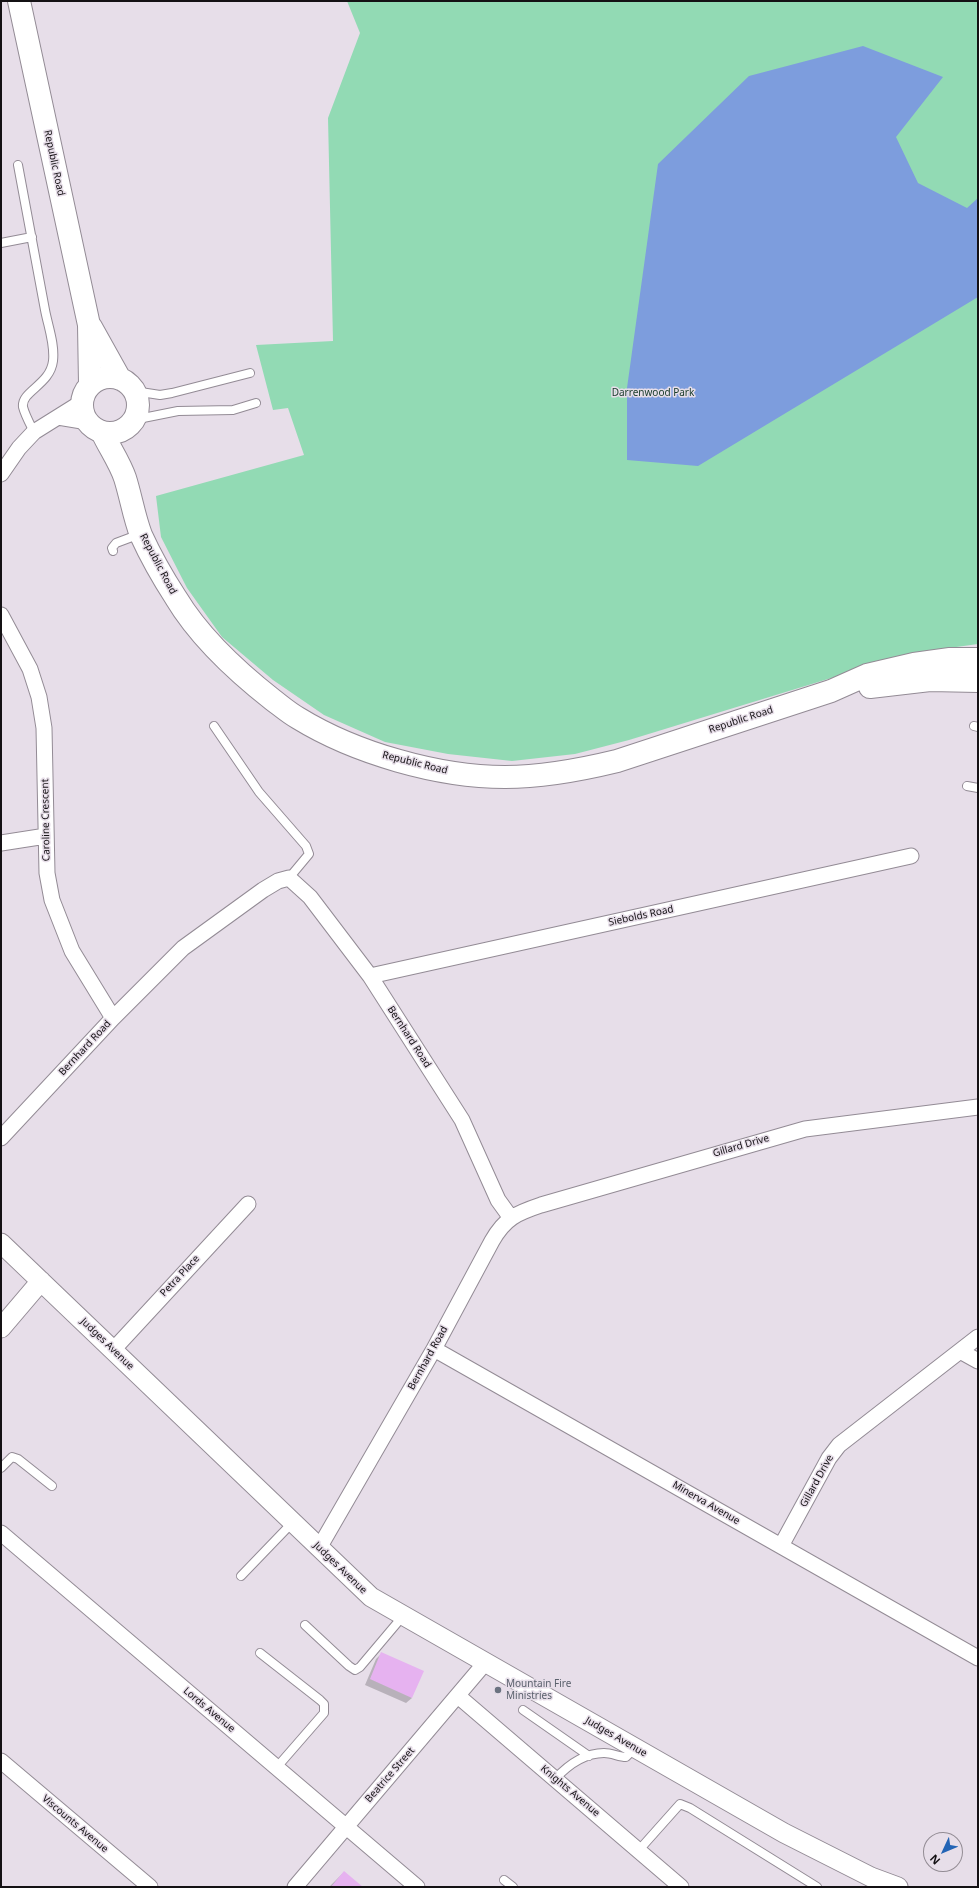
<!DOCTYPE html>
<style>
body{margin:0}
#map{position:relative;width:979px;height:1888px;overflow:hidden;background:#e7dee9;font-family:"Noto Sans",sans-serif}
canvas{display:block}
.frame{position:absolute;inset:0;border:2px solid #141114;pointer-events:none}
.north{position:absolute;left:923px;top:1832px;width:40px;height:40px;box-sizing:border-box;background:#e7dee9;border:1px solid #938c94;border-radius:50%;rotate:226deg;font-size:11px;font-weight:700;line-height:16px;text-align:center;color:#141114}
.north::after{content:'';display:block;margin:auto;width:14px;height:18px;background:#2364b5;clip-path:polygon(50% 0,100% 100%,50% 72%,0 100%)}
</style>
<div id="map">
<canvas width="979" height="1888"></canvas>
<div class="frame"></div>
<div class="north">N</div>
</div>
<script>
const g = document.querySelector('canvas').getContext('2d');
g.lineJoin = 'round';
function paint(path, color) { g.fillStyle = color; g.fill(path, 'evenodd'); }
function stroke(path, color, width, dash) { g.strokeStyle = color; g.lineWidth = width; g.lineCap = dash ? 'butt' : 'round'; g.setLineDash(dash || []); g.stroke(path); }
function label(font, color, halo, rows, align = 'center') {
  g.font = font + ' "Noto Sans",sans-serif'; g.lineWidth = 3; g.setLineDash([]); g.textBaseline = 'middle'; g.strokeStyle = halo; g.fillStyle = color; for (const [text, x, y, turn = 0] of rows) {
    g.save(); g.translate(x, y); g.rotate((+turn || 0) * Math.PI / 180); g.textAlign = isNaN(turn) ? turn : align; if (halo) g.strokeText(text, 0, 0); g.fillText(text, 0, 0); g.restore();
  }
}
const green = new Path2D(`
 M347 1H978V644L913 653 629 740 575 754 512 761 448 754 385 742 324 715 273 680 222 637 187 588 161 537 156 496 304 455 288 408 273 410 256 345 333 341 328 118 360 33Z`);
const water = new Path2D(`
 M863 46 943 77 896 137 918 183 967 208 978 198V297L698 466 627 460V388L658 164 749 76Z`);
const shadow = new Path2D(`
 M381 1654 412 1698 406 1703 365 1685 376 1659Z
 M344 1872 361 1887H329Z`);
const building = new Path2D(`
 M381 1652 424 1671 412 1698 370 1679Z
 M344 1871 363 1887H331Z`);
const service = new Path2D(`
 M18 165C27 213 36 262 45 310 48 326 55 344 53 361 50 385 21 391 23 407 25 415 30 424 34 432
 M1 243 32 237
 M134 391 160 395 172 393 250 373
 M133 420 178 411 233 410 256 403
 M113 551 112 548 116 543 140 534
 M214 726 259 792 306 846 309 854 289 878
 M974 726 978 727
 M967 786 978 788
 M1 1468 12 1457 18 1459 52 1486
 M241 1576 293 1522
 M305 1625 349 1666 355 1670 360 1667 403 1616
 M260 1653 320 1700 324 1704V1713L277 1767
 M523 1710 589 1756
 M555 1779C568 1765 584 1753 604 1753 612 1753 619 1757 626 1757L635 1748
 M639 1850 680 1804 690 1808 817 1887
 M504 1880 513 1887`);
const minor = new Path2D(`
 M58 417 88 422
 M1 474 19 448 34 432 82 402
 M1 615 30 669 39 697 44 728 47 873 52 900 72 951 113 1018
 M1 843 46 836
 M370 976 911 856
 M1 1138 113 1018 183 948 263 890 278 881 289 878 310 897 370 976 462 1120 498 1200 511 1218
 M434 1349 978 1658
 M113 1350 248 1204
 M960 1351 978 1361
 M1 1533 417 1887
 M781 1546 829 1458 839 1445 978 1337
 M319 1548 434 1349 492 1241C505 1218 517 1213 541 1205L805 1129 978 1107
 M458 1696 681 1887
 M1 1761 150 1887
 M295 1887 485 1663`);
const tertiary = new Path2D(`
 M1 1243 371 1597 784 1833 871 1877 898 1887
 M1 1328 41 1281`);
const secondary = new Path2D(`
 M19 1 89 325 90 384
 M91 327 120 379
 M82 405a28 28 0 1 1 56 0a28 28 0 1 1-56 0Z
 M102 432C109 447 120 463 125 478 131 497 134 517 141 535 151 557 163 578 176 598 200 638 236 671 273 700 281 706 289 713 298 718 355 753 438 777 505 777 543 777 580 770 617 761L831 691 867 675 914 664 950 659H978
 M870 687 930 680 978 681`);
const markers = [
 [498,1690,4,"#6b7280"]
];
const streetNames = [
 ["Republic Road",54,163,78],
 ["Republic Road",158,564,62],
 ["Republic Road",741,720,-18],
 ["Republic Road",415,763,14],
 ["Caroline Crescent",46,820,-91],
 ["Siebolds Road",641,916,-12],
 ["Bernhard Road",409,1037,57],
 ["Bernhard Road",85,1048,-47],
 ["Gillard Drive",741,1146,-16],
 ["Petra Place",180,1276,-47],
 ["Judges Avenue",107,1344,44],
 ["Bernhard Road",428,1358,-61],
 ["Gillard Drive",817,1481,-61],
 ["Minerva Avenue",706,1503,30],
 ["Judges Avenue",340,1568,44],
 ["Lords Avenue",209,1710,40],
 ["Judges Avenue",616,1737,30],
 ["Beatrice Street",390,1775,-49],
 ["Knights Avenue",570,1791,40],
 ["Viscounts Avenue",75,1824,40]
];
const parkNames = [
 ["Darrenwood Park",653,393]
];
const worshipNames = [
 ["Mountain Fire",506,1684],
 ["Ministries",506,1696]
];
paint(green, '#92dab4');
paint(water, '#7d9ddd');
paint(shadow, '#0003');
paint(building, '#e6b2f0');
stroke(service, '#938b95', 10);
stroke(minor, '#938b95', 17);
stroke(tertiary, '#938b95', 21);
stroke(secondary, '#938b95', 24);
stroke(service, '#fff', 8);
stroke(minor, '#fff', 15);
stroke(tertiary, '#fff', 19);
stroke(secondary, '#fff', 22);
for (const [x, y, r, color] of markers) { const dot = new Path2D(); dot.arc(x, y, r, 0, 2 * Math.PI); g.fillStyle = color; g.fill(dot); stroke(dot, '#e7dee9', 1.5); }
label('10px', '#141114', '#e7dee9', streetNames);
label('10px', '#153928', '#e7dee9', parkNames);
label('10px', '#5b616d', '#e7dee9', worshipNames, 'left');
</script>
